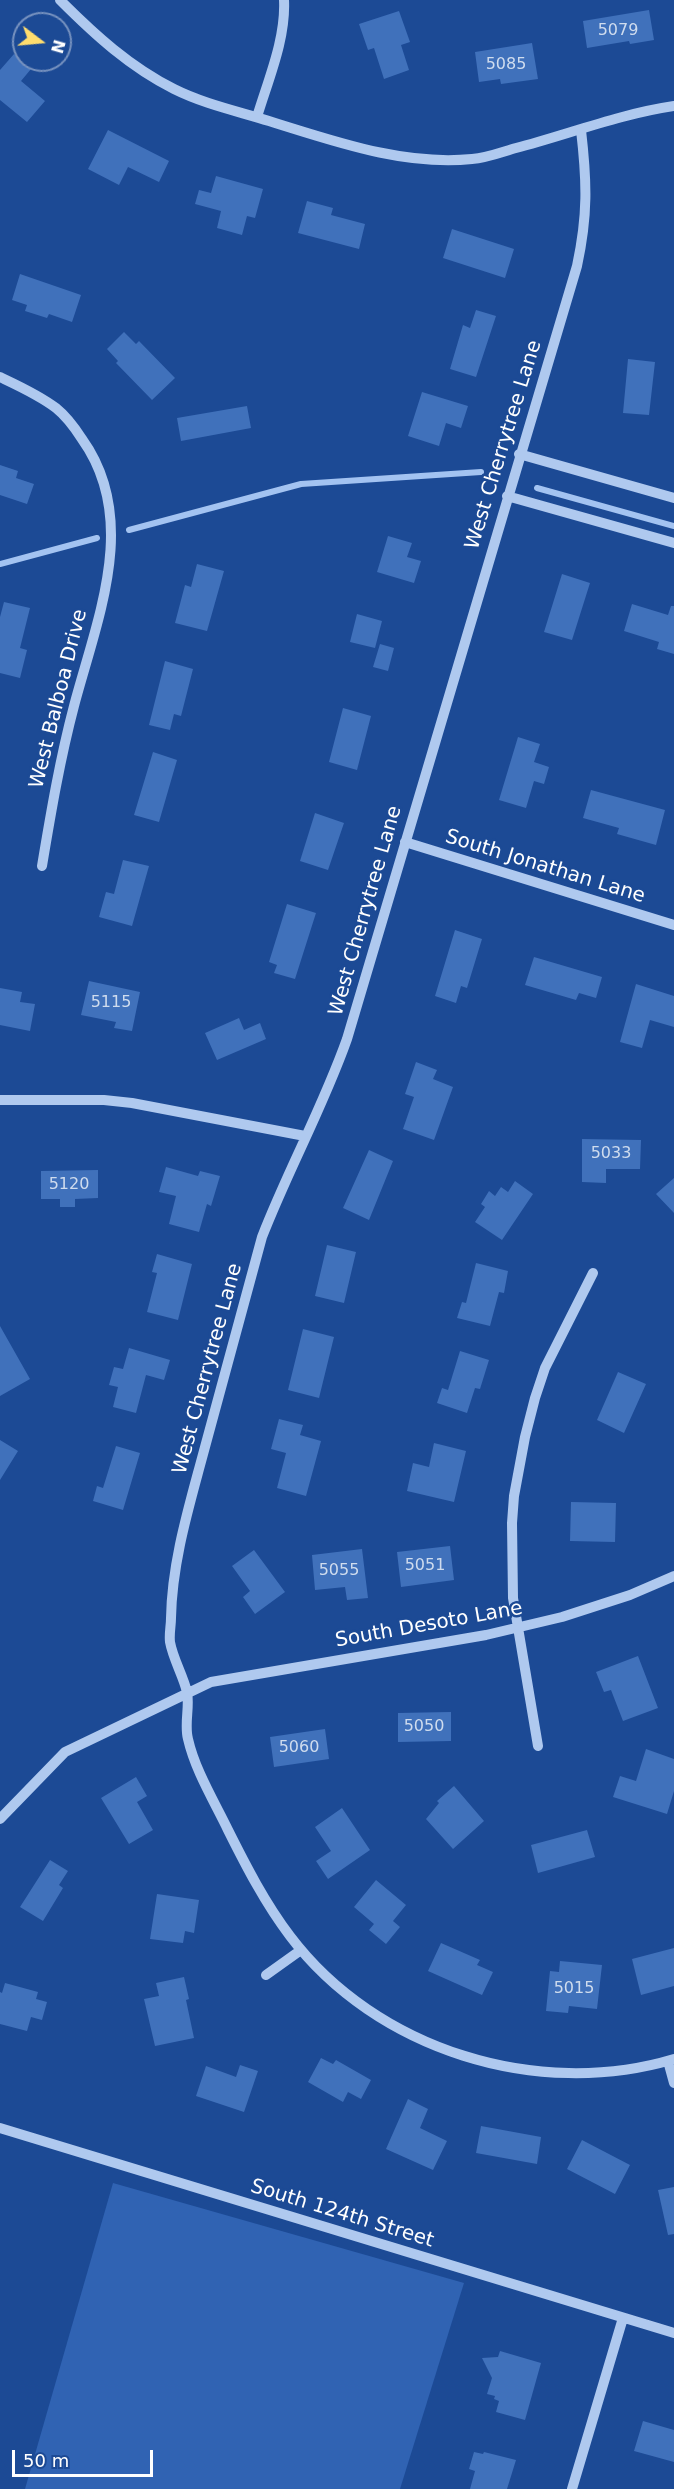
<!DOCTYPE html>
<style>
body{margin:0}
#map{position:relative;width:674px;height:2489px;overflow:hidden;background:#1c4a95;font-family:"DejaVu Sans",sans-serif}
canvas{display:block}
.north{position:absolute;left:12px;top:12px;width:60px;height:60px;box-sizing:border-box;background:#1c4a95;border:2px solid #7792bf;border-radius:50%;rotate:106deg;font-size:16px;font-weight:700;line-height:24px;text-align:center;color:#fff}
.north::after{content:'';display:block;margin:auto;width:21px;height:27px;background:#ffdd6e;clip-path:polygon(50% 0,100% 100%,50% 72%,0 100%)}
.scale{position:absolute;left:12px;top:2450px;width:141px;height:27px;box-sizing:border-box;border:3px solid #fff;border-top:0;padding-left:8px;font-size:18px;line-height:21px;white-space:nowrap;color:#fff;-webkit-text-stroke:4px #1c4a95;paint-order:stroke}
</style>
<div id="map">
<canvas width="674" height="2489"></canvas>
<div class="north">N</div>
<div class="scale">50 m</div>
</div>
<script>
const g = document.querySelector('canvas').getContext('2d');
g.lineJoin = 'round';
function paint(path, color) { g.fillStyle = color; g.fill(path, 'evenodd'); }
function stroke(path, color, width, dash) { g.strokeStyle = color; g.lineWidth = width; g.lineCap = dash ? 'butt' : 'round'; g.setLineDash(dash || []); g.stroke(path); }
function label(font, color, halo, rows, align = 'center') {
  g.font = font + ' "DejaVu Sans",sans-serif'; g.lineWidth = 5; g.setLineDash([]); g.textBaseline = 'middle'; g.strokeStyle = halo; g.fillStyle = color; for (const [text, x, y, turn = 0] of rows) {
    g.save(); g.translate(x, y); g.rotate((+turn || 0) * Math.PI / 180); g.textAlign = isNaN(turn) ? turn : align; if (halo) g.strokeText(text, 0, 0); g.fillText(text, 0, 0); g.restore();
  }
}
const green = new Path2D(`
 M113 2183 464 2283 400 2489H25Z`);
const stream = new Path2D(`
 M537 488 674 526
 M129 530 301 484 481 472
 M0 564 97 538`);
const building = new Path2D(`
 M649 10 654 40 630 44 629 41 587 48 583 21Z
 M399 11 410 42 401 45 409 70 384 79 374 48 368 50 359 24Z
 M532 43 538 79 501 84 500 79 479 82 475 52Z
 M14 54 31 69 21 81 45 101 27 122 0 100V70Z
 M108 130 169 161 159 182 128 167 119 185 88 169Z
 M216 176 263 189 255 218 247 216 242 235 217 228 221 211 195 204 199 190 211 193Z
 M307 201 333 208 331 215 365 224 359 249 298 233Z
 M452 229 514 249 505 278 443 258Z
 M20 274 81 295 72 322 49 314 47 318 25 311 27 305 12 300Z
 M476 310 496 316 476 377 450 369 463 325 470 328Z
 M124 332 136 344 139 341 175 378 152 400 116 363 118 361 107 349Z
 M628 359 655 362 649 415 623 413Z
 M422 392 468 406 461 428 446 423 439 446 408 436Z
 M247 406 251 428 181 441 177 418Z
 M0 465 18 471 16 478 34 484 27 504 0 495Z
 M388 536 412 543 407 557 421 561 414 583 377 572Z
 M197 564 224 571 207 631 175 623 185 585 191 587Z
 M562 574 590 583 572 640 544 632Z
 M4 602 30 608 20 648 27 650 20 678 0 673V617Z
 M632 604 668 615 671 606H674V654L657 649 659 642 624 631Z
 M357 614 382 621 375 648 350 642Z
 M380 644 394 648 388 671 373 667Z
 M165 661 193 669 181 716 174 714 170 730 149 725Z
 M343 708 371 716 357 770 329 762Z
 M518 737 540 744 534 762 549 767 544 784 534 781 526 808 499 800Z
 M153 752 177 760 159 822 134 815Z
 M591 790 665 810 656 845 617 834 619 828 583 818Z
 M315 813 344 823 328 870 300 861Z
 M123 860 149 866 132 926 99 917 106 892 114 894Z
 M287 904 316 913 295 979 274 973 277 965 269 962Z
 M455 930 482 939 467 988 461 986 456 1003 435 996Z
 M534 957 602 977 596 998 579 993 576 1000 525 985Z
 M89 981 140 992 132 1031 114 1028 116 1022 81 1015Z
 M636 984 674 996V1027L650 1020 642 1048 620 1042Z
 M0 988 22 992 20 1002 35 1004 30 1031 0 1025Z
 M239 1018 244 1030 260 1023 266 1039 217 1060 205 1033Z
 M416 1062 437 1070 433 1079 453 1087 434 1140 403 1129 414 1097 405 1094Z
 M582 1139 641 1140 640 1169H606V1183L582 1182Z
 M369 1150 393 1161 369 1220 343 1208Z
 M166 1167 198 1176 200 1171 220 1176 211 1206 207 1204 199 1232 169 1224 176 1196 159 1192Z
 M98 1170V1198L75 1199V1207H60V1199H41V1171Z
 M674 1178V1213L656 1194Z
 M515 1181 533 1194 502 1240 475 1222 485 1207 481 1204 489 1191 495 1196 501 1187 508 1192Z
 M327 1245 356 1252 344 1303 315 1296Z
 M157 1254 192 1264 178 1320 147 1312 157 1273 152 1272Z
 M476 1263 508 1271 504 1293 499 1292 490 1326 457 1318 462 1302 466 1303Z
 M0 1326 30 1379 0 1396Z
 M303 1329 334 1337 319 1398 288 1390Z
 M129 1348 170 1360 164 1380 146 1375 136 1413 113 1407 118 1387 109 1385 114 1367 123 1369Z
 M460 1351 489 1360 480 1389 475 1388 467 1413 437 1403 442 1388 448 1390Z
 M618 1372 646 1384 624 1433 597 1420Z
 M279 1419 303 1425 300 1435 321 1441 306 1496 277 1488 286 1453 271 1449Z
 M0 1440 18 1451 0 1480Z
 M434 1443 466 1451 454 1502 407 1491 413 1463 429 1467Z
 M116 1446 140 1453 123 1510 93 1501 97 1486 103 1488Z
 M571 1502 616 1503 615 1542 570 1541Z
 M450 1546 454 1580 401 1587 397 1552Z
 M362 1549 368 1598 347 1600 345 1587 315 1590 312 1555Z
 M254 1550 285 1592 255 1614 243 1597 250 1591 232 1566Z
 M638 1656 658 1708 623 1721 611 1690 604 1692 596 1672Z
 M451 1712V1741L398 1742V1713Z
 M325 1729 329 1759 274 1767 270 1737Z
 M646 1749 674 1759V1791L667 1814 613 1797 620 1776 636 1781Z
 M136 1777 147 1796 137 1802 153 1830 129 1844 101 1798Z
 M454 1786 484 1821 453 1849 426 1819 439 1803 437 1801Z
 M342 1808 370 1850 328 1879 316 1861 331 1851 315 1827Z
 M587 1830 595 1857 538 1873 531 1845Z
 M50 1860 68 1871 59 1885 63 1888 43 1921 20 1907Z
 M376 1880 406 1905 393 1921 400 1927 386 1944 369 1930 374 1924 354 1907Z
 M157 1894 199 1900 194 1933 185 1931 183 1943 150 1939Z
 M441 1943 480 1960 477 1965 493 1972 482 1995 428 1971Z
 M674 1948V1986L641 1995 632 1959Z
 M560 1961 602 1965 597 2009 569 2006 568 2013 546 2011 550 1971 559 1972Z
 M184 1977 189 1999 186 2000 194 2038 155 2046 144 1999 159 1996 156 1983Z
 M5 1983 38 1992 36 1999 47 2002 42 2020 31 2017 27 2031 0 2024V1992L2 1993Z
 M321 2058 333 2064 336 2060 371 2080 361 2099 348 2092 343 2102 308 2082Z
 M240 2065 258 2071 244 2112 196 2096 206 2066 236 2077Z
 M408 2099 428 2109 420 2128 447 2141 433 2170 386 2149Z
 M481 2126 541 2137 537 2164 476 2153Z
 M582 2140 630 2165 615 2194 567 2169Z
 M674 2187V2234L668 2235 658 2190Z
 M500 2351 541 2363 525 2420 496 2412 499 2401 494 2399 495 2396 487 2394 492 2378 482 2358 498 2357Z
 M643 2421 674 2430V2462L634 2451Z
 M474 2452 483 2454 484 2452 516 2460 507 2489H470L475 2471 469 2469Z`);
const minor = new Path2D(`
 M60 0C95 35 130 67 174 89 204 104 237 111 269 121 334 141 403 166 472 159 487 158 502 152 516 148 569 134 620 114 674 106
 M257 117C268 80 286 39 284 0
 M581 130C587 182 588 215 577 266L347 1039C323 1107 288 1170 262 1237 242 1311 222 1384 202 1458 188 1510 172 1563 171 1618 171 1626 169 1634 170 1642 173 1659 183 1675 187 1692 190 1707 184 1724 188 1739 195 1770 214 1801 228 1830 246 1866 265 1903 290 1936 376 2050 538 2100 674 2059
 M0 377C19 386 39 395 56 408 66 416 75 428 82 439 140 520 97 619 74 706 60 759 51 812 42 866
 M519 454 674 498
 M507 496 674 543
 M405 842 674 925
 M0 1100H104L132 1103 305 1136
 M538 1746 513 1598 512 1523 514 1496 525 1437 535 1398 545 1368 593 1273
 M0 1819 65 1752 211 1682 486 1635 562 1617 630 1595 674 1576
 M266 1975 301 1950
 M668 2061 674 2083
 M0 2128 674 2333
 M572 2489 623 2318`);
const numberNames = [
 ["5079",618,31],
 ["5085",506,65],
 ["5115",111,1003],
 ["5033",611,1154],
 ["5120",69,1185],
 ["5051",425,1566],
 ["5055",339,1571],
 ["5050",424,1727],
 ["5060",299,1748],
 ["5015",574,1989]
];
const streetNames = [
 ["West Cherrytree Lane",504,445,-73],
 ["West Balboa Drive",59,699,-76],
 ["South Jonathan Lane",545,867,17],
 ["West Cherrytree Lane",366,911,-74],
 ["West Cherrytree Lane",208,1369,-75],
 ["South Desoto Lane",429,1625,-10],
 ["South 124th Street",342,2214,17]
];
paint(green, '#3063b3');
stroke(stream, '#a3c3f1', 6);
paint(building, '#4071bb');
stroke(minor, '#afc9ef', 10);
label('16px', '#cfdcee', null, numberNames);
label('20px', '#fff', '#1c4a95', streetNames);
</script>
